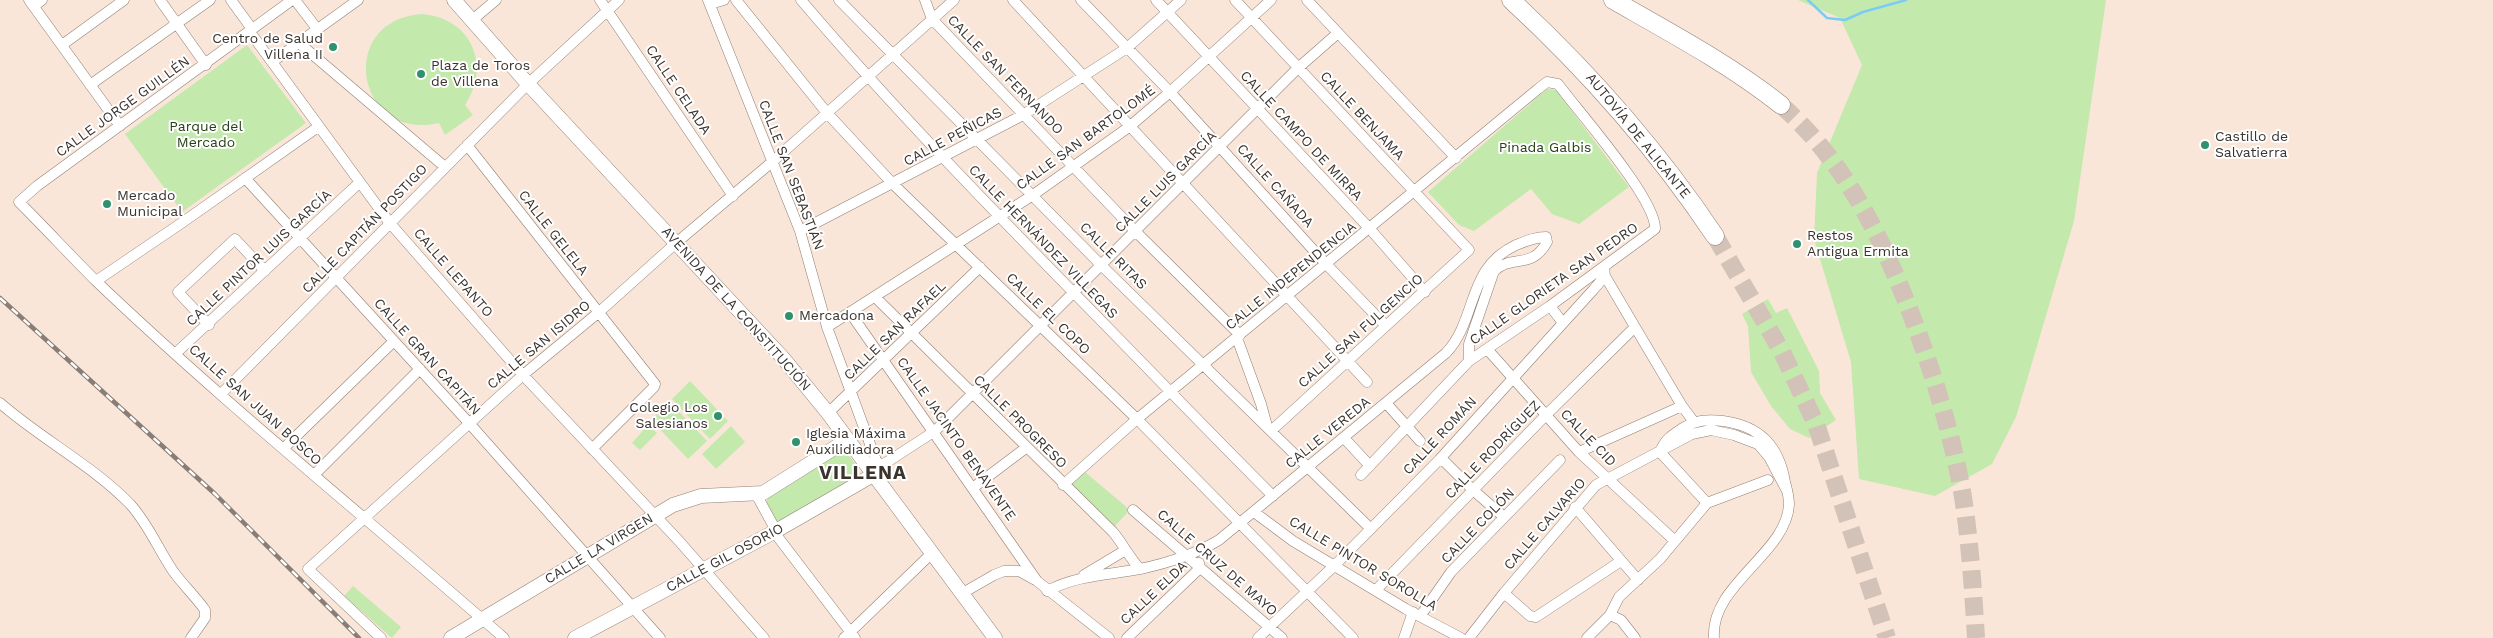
<!DOCTYPE html>
<meta charset="utf-8">
<style>
body{margin:0}
canvas{display:block;background:#f9e6d9}
</style>
<canvas width="2493" height="638"></canvas>
<script>
const g = document.querySelector('canvas').getContext('2d');
g.lineJoin = 'round';
function paint(path, color) { g.fillStyle = color; g.fill(path, 'evenodd'); }
function stroke(path, color, width, dash) { g.strokeStyle = color; g.lineWidth = width; g.lineCap = dash ? 'butt' : 'round'; g.setLineDash(dash || []); g.stroke(path); }
function label(font, color, halo, rows, align = 'center') {
  g.font = font + ' "Work Sans",sans-serif'; g.lineWidth = 4; g.setLineDash([]); g.textBaseline = 'middle'; g.strokeStyle = halo; g.fillStyle = color; for (const [text, x, y, turn = 0] of rows) {
    g.save(); g.translate(x, y); g.rotate((+turn || 0) * Math.PI / 180); g.textAlign = isNaN(turn) ? turn : align; if (halo) g.strokeText(text, 0, 0); g.fillText(text, 0, 0); g.restore();
  }
}
const green = new Path2D(`
 M1798 0H2106L2074 221 2016 417 1992 464 1935 496 1859 479 1851 362 1814 239 1817 173 1862 65 1840 18Z
 M422 14C471 18 492 65 465 105L473 115 445 135 439 123C356 142 335 20 422 14Z
 M247 45 306 123 182 212 125 134Z
 M1547 89 1556 90 1629 187 1579 224 1552 214 1531 189 1474 231 1459 225 1428 192Z
 M1768 299 1776 313 1787 308 1819 371 1820 393 1836 420 1809 438 1790 429 1771 406 1751 372 1748 326 1742 314Z
 M690 381 728 421 710 439 672 399Z
 M670 402 707 441 688 459 651 420Z
 M648 425 657 433 640 450 632 443Z
 M731 426 745 442 716 469 702 454Z
 M835 454 849 456C857 465 859 471 855 482L780 521H775L765 507 768 497Z
 M1085 472 1130 510 1114 527 1068 484Z
 M353 586 401 627 392 638 344 596Z`);
const stream = new Path2D(`
 M1808 0 1827 18 1845 20 1863 12 1906 0`);
const highwayTunnel = new Path2D(`
 M1781 105C1849 165 1886 246 1917 330 1936 382 1952 436 1962 491 1970 539 1973 589 1976 638
 M1715 236 1782 352 1816 424 1887 638`);
const street = new Path2D(`
 M29 0 120 126
 M160 0 206 65
 M231 0 252 29
 M292 0 37 186 19 202C45 228 70 255 96 281 227 406 368 519 504 638
 M295 0 318 30
 M600 0 733 196
 M708 0 800 231 827 327 877 463 875 469
 M736 0 827 113 893 184 1137 419 1353 638
 M801 0C887 101 979 196 1072 291 1139 359 1205 428 1273 496
 M839 0 1102 266 1371 529
 M925 0 932 19 1135 231 1240 335
 M1013 0 1367 382
 M1081 0 1170 92 1327 265 1386 326
 M1156 0 1370 229 1425 292
 M1235 0 1469 250 1271 431
 M1307 0 1456 158
 M710 4 724 0
 M34 6 42 0
 M477 16 496 0
 M250 32 389 222 523 375 679 541 764 638
 M299 43 445 167
 M62 45 124 0
 M272 62 358 0
 M90 85 210 0
 M467 145 655 384 654 387 592 449
 M245 178 469 423 660 638
 M800 231 1023 115 1127 48 1181 0
 M1605 276 1635 327
 M96 281 183 222 318 127
 M875 297 1113 532C1123 544 1129 557 1140 569
 M1550 306 1563 323
 M851 314 1037 581
 M209 325 178 292 235 239 265 271
 M827 327 1033 195 1129 127 1170 92 1271 0
 M1237 338 1261 404 1267 426
 M1487 349 1579 452 1675 541
 M176 353 359 183
 M222 393 528 84 619 0
 M0 403C41 439 92 465 130 504 149 525 158 549 173 571 183 585 195 596 205 610V618L191 638
 M1386 403 1420 441
 M828 413 980 267
 M1344 438 1370 466
 M284 448 394 341
 M1579 452 1682 406
 M1660 452C1665 439 1672 435 1683 428 1696 420 1708 419 1723 421 1760 426 1779 446 1785 482 1787 489 1789 497 1789 505 1786 554 1710 585 1714 638
 M1660 452 1707 503
 M1441 458 1473 490 1504 517
 M877 463 884 464 935 431 1298 68 1338 33
 M314 475 420 369
 M1063 485 1137 419 1538 89 1547 82 1558 84C1578 111 1657 200 1655 229L1550 306 1469 361 1361 475
 M974 487 1027 447
 M756 494 773 525 774 532 855 638
 M1575 507 1638 580
 M1133 510 1282 638
 M1254 512 1293 541 1406 609 1461 638
 M1084 575 1124 551
 M1376 590 1547 414 1635 327 1682 406 1694 422
 M1047 591C1077 575 1108 575 1140 569 1168 563 1194 555 1219 540L1446 353C1478 319 1466 268 1516 245 1526 241 1535 237 1546 237L1547 242C1532 270 1512 254 1494 271L1469 344V361
 M1504 593 1530 616 1536 617 1621 561
 M961 594 994 575 1004 571H1019L1037 581 1109 638
 M1421 615 1451 572 1560 460
 M1610 615 1621 620 1635 638
 M381 638 308 569 523 375 598 313 676 243 772 162 954 0
 M844 638 931 554
 M1127 638 1200 568 1199 563
 M1258 638 1335 565 1439 460 1594 289 1605 276 1604 267
 M1404 638 1413 612
 M1469 638 1504 593 1596 485 1692 434 1711 430 1734 435 1758 444 1769 457 1787 491
 M1587 638 1610 615 1619 597 1660 559 1707 503 1768 480`);
const secondary = new Path2D(`
 M454 0 528 84 783 358 828 413 995 638
 M451 638 673 505 701 496 763 493 847 440
 M575 638 774 532 873 475`);
const highway = new Path2D(`
 M1511 0C1588 71 1656 148 1715 236
 M1613 0C1671 33 1729 64 1781 105`);
const rail = new Path2D(`
 M0 298 215 494 359 638`);
const markers = [
 [333,47,5,"#2f926d"],
 [421,74,5,"#2f926d"],
 [2205,145,5,"#2f926d"],
 [107,204,5,"#2f926d"],
 [1797,244,5,"#2f926d"],
 [789,316,5,"#2f926d"],
 [718,416,5,"#2f926d"],
 [796,442,5,"#2f926d"]
];
const poiNames = [
 ["Centro de Salud",323,39,"right"],
 ["Villena II",323,55,"right"],
 ["Plaza de Toros",431,66],
 ["de Villena",431,82],
 ["Castillo de",2215,137],
 ["Salvatierra",2215,153],
 ["Mercado",117,196],
 ["Municipal",117,212],
 ["Restos",1807,236],
 ["Antigua Ermita",1807,252],
 ["Mercadona",799,316],
 ["Colegio Los",708,408,"right"],
 ["Salesianos",708,424,"right"],
 ["Iglesia Máxima",806,434],
 ["Auxilidiadora",806,450]
];
const streetNames = [
 ["CALLE SAN FERNANDO",1005,75,46],
 ["CALLE CELADA",678,90,56],
 ["CALLE JORGE GUILLÉN",123,107,-36],
 ["CALLE BENJAMA",1362,116,47],
 ["CALLE CAMPO DE MIRRA",1301,136,47],
 ["AUTOVÍA DE ALICANTE",1638,136,51],
 ["CALLE PEÑICAS",953,137,-28],
 ["CALLE SAN BARTOLOMÉ",1086,138,-36],
 ["CALLE SAN SEBASTIÁN",791,175,69],
 ["CALLE LUIS GARCÍA",1166,182,-45],
 ["CALLE CAÑADA",1275,186,48],
 ["CALLE CAPITÁN POSTIGO",365,229,-46],
 ["CALLE GELELA",553,233,52],
 ["CALLE HERNÁNDEZ VILLEGAS",1043,242,46],
 ["CALLE RITAS",1113,256,45],
 ["CALLE PINTOR LUIS GARCÍA",259,258,-43],
 ["CALLE LEPANTO",453,273,49],
 ["CALLE INDEPENDENCIA",1291,276,-39],
 ["CALLE GLORIETA SAN PEDRO",1554,284,-35],
 ["AVENIDA DE LA CONSTITUCIÓN",736,309,48],
 ["CALLE EL COPO",1048,314,44],
 ["CALLE SAN RAFAEL",895,331,-44],
 ["CALLE SAN FULGENCIO",1361,331,-42],
 ["CALLE SAN ISIDRO",539,345,-40],
 ["CALLE GRAN CAPITÁN",427,357,48],
 ["CALLE SAN JUAN BOSCO",255,405,42],
 ["CALLE PROGRESO",1020,422,45],
 ["CALLE VEREDA",1328,433,-39],
 ["CALLE ROMÁN",1440,436,-47],
 ["CALLE CID",1588,438,46],
 ["CALLE JACINTO BENAVENTE",956,439,55],
 ["CALLE RODRÍGUEZ",1493,450,-46],
 ["CALLE CALVARIO",1545,524,-49],
 ["CALLE COLÓN",1478,526,-46],
 ["CALLE LA VIRGEN",599,549,-31],
 ["CALLE GIL OSORIO",725,558,-28],
 ["CALLE CRUZ DE MAYO",1217,563,41],
 ["CALLE PINTOR SOROLLA",1363,564,31],
 ["CALLE ELDA",1154,593,-43]
];
const parkNames = [
 ["Parque del",206,127],
 ["Mercado",206,143],
 ["Pinada Galbis",1545,148]
];
const districtNames = [
 ["VILLENA",863,473]
];
paint(green, '#c3e9ad');
stroke(stream, '#7bccf5', 2.5);
stroke(highwayTunnel, '#d3c2b7', 18, [18, 9]);
stroke(street, '#907f73', 11);
stroke(secondary, '#907f73', 15);
stroke(highway, '#907f73', 19);
stroke(street, '#fff', 10);
stroke(secondary, '#fff', 14);
stroke(highway, '#fff', 18);
stroke(rail, '#897d75', 4.5);
stroke(rail, '#fff', 2.5, [8]);
for (const [x, y, r, color] of markers) { const dot = new Path2D(); dot.arc(x, y, r, 0, 2 * Math.PI); g.fillStyle = color; g.fill(dot); stroke(dot, '#fff', 2); }
label('14px', '#3a332e', '#fff', poiNames, 'left');
label('14px', '#3a332e', '#fff', streetNames);
label('14px', '#264114', '#fff', parkNames);
g.letterSpacing = '1px';
label('bold 19px', '#3a332e', '#fff', districtNames);
g.letterSpacing = '0px';
</script>
